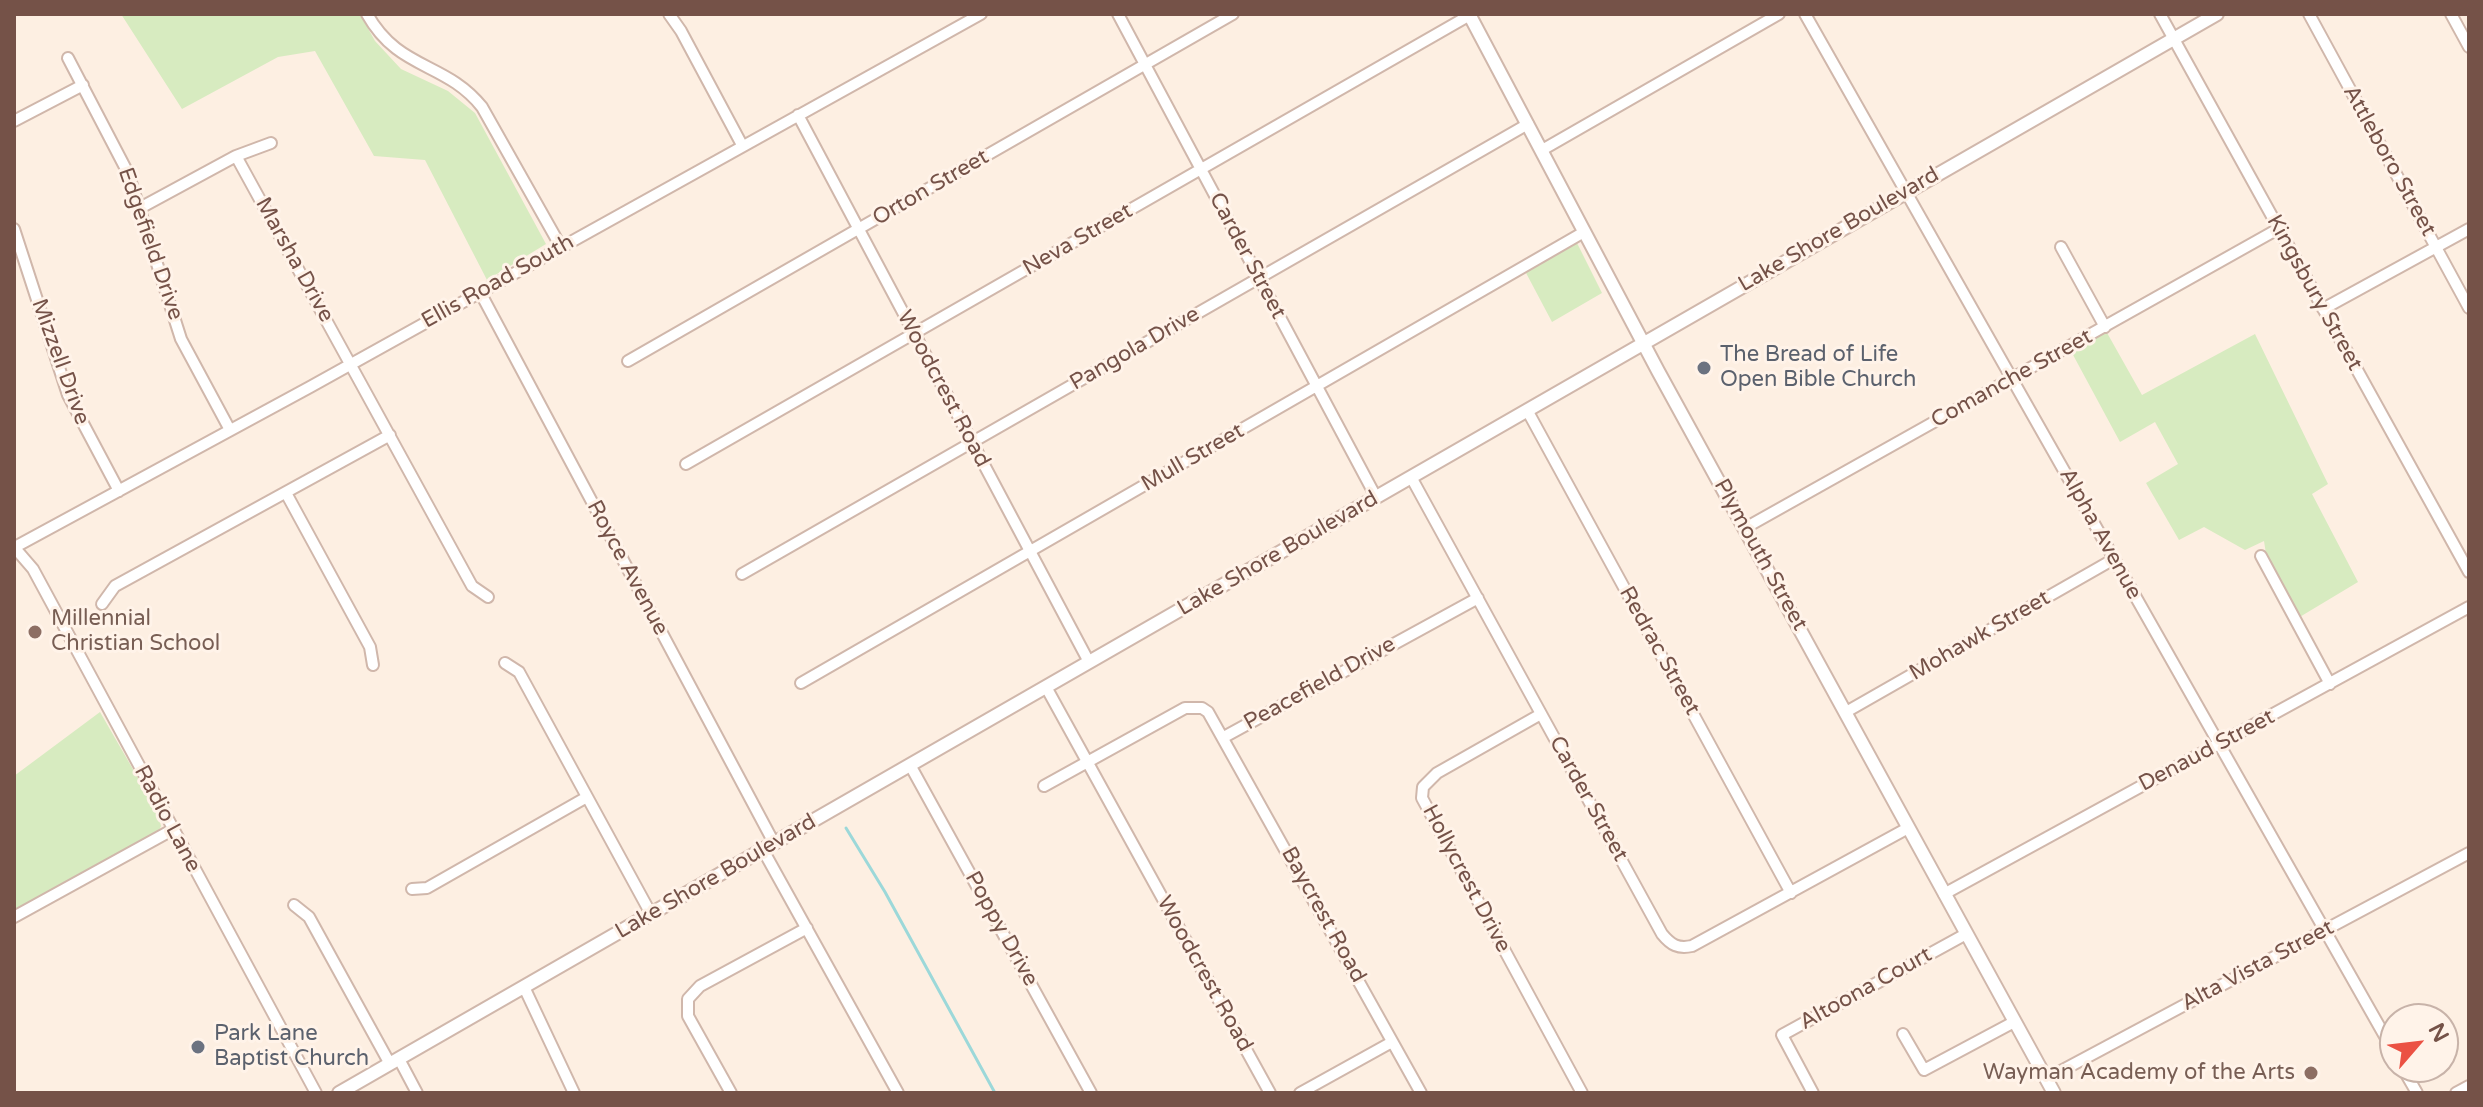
<!DOCTYPE html>
<style>
body{margin:0}
#map{position:relative;width:2483px;height:1107px;overflow:hidden;background:#fdefe2;font-family:"Varela Round",sans-serif}
canvas{display:block}
.frame{position:absolute;inset:0;border:16px solid #755248;pointer-events:none}
.north{position:absolute;left:2379px;top:1003px;width:80px;height:80px;box-sizing:border-box;background:#fff3e9;border:2px solid #c8b3a9;border-radius:50%;rotate:62deg;font-size:22px;font-weight:700;line-height:32px;text-align:center;color:#755248}
.north::after{content:'';display:block;margin:auto;width:28px;height:36px;background:#eb5143;clip-path:polygon(50% 0,100% 100%,50% 72%,0 100%)}
</style>
<div id="map">
<canvas width="2483" height="1107"></canvas>
<div class="frame"></div>
<div class="north">N</div>
</div>
<script>
const g = document.querySelector('canvas').getContext('2d');
g.lineJoin = 'round';
function paint(path, color) { g.fillStyle = color; g.fill(path, 'evenodd'); }
function stroke(path, color, width, dash) { g.strokeStyle = color; g.lineWidth = width; g.lineCap = dash ? 'butt' : 'round'; g.setLineDash(dash || []); g.stroke(path); }
function label(font, color, halo, rows, align = 'center') {
  g.font = font + ' "Varela Round",sans-serif'; g.lineWidth = 6; g.setLineDash([]); g.textBaseline = 'middle'; g.strokeStyle = halo; g.fillStyle = color; for (const [text, x, y, turn = 0] of rows) {
    g.save(); g.translate(x, y); g.rotate((+turn || 0) * Math.PI / 180); g.textAlign = isNaN(turn) ? turn : align; if (halo) g.strokeText(text, 0, 0); g.fillText(text, 0, 0); g.restore();
  }
}
const green = new Path2D(`
 M121 14H360L375 41 401 69 448 91 475 113 546 244 487 280 425 160 374 156 315 51 278 57 182 109Z
 M1576 241 1602 293 1552 322 1525 271Z
 M2106 331 2142 395 2255 334 2328 484 2312 494 2358 582 2298 618 2266 554 2264 541 2245 550 2204 527 2179 540 2146 483 2178 464 2155 422 2120 442 2072 353Z
 M100 712 157 811 161 826 158 833 14 910V776Z`);
const stream = new Path2D(`
 M846 828 885 892 995 1093`);
const minor = new Path2D(`
 M367 14C399 71 445 61 482 107L561 247
 M669 14 681 31 742 145
 M1118 14 1376 497
 M1805 14 2395 1054
 M2160 14 2469 572
 M2309 14 2469 308
 M2451 14 2469 47
 M68 58 128 173 181 339 230 430
 M798 115 1089 662
 M14 121 83 85
 M1542 150 1779 14
 M236 156 472 586 488 597
 M140 208 236 156 271 143
 M14 229 68 395 119 491
 M2061 247 2105 327
 M480 292 774 843
 M2323 309 2469 229
 M628 361 1233 14
 M1527 410 1791 893
 M686 464 1470 15
 M1411 477 1662 934C1671 945 1678 949 1692 946L1908 828
 M286 493 370 647 373 665
 M1745 528 2278 229
 M14 547 33 569 316 1093
 M15 547 310 387 981 14
 M2261 556 2330 684
 M742 574 1528 124
 M102 604 115 586 390 435
 M505 663 519 672 651 914
 M801 683 1584 232
 M1046 687 1270 1093
 M1846 712 2114 559
 M1541 714 1437 773 1423 787 1422 798 1582 1093
 M1224 737 1478 598
 M910 765 1091 1093
 M1044 786 1185 708H1202L1208 712 1421 1093
 M763 850 898 1093
 M412 889 427 888 587 797
 M1944 894 2469 607
 M294 905 309 917 390 1064
 M14 917 172 830
 M524 987 574 1093
 M1903 1034 1924 1070 2014 1022
 M399 1059 417 1093
 M2402 1067 2417 1093
 M2046 1079 2469 853
 M731 1093 688 1016V999L700 986 807 928
 M1300 1093 1392 1042
 M1813 1093 1782 1035 1966 934
 M2456 1093 2469 1086`);
const tertiary = new Path2D(`
 M1469 14 1658 371 2054 1093
 M339 1093 2217 14`);
const markers = [
 [1704,368,8,"#6b7280"],
 [35,632,8,"#8d6e63"],
 [198,1047,8,"#6b7280"],
 [2311,1073,8,"#8d6e63"]
];
const streetNames = [
 ["Attleboro Street",2389,161,61],
 ["Orton Street",931,188,-30],
 ["Lake Shore Boulevard",1839,230,-30],
 ["Neva Street",1078,240,-30],
 ["Edgefield Drive",150,244,71],
 ["Carder Street",1247,256,62],
 ["Marsha Drive",294,260,61],
 ["Ellis Road South",498,282,-29],
 ["Kingsbury Street",2314,293,61],
 ["Pangola Drive",1135,349,-30],
 ["Mizzell Drive",60,362,70],
 ["Comanche Street",2012,379,-29],
 ["Woodcrest Road",943,389,62],
 ["Mull Street",1193,458,-30],
 ["Alpha Avenue",2100,534,61],
 ["Lake Shore Boulevard",1278,554,-30],
 ["Plymouth Street",1760,555,61],
 ["Royce Avenue",627,568,62],
 ["Mohawk Street",1980,636,-30],
 ["Redrac Street",1659,651,61],
 ["Peacefield Drive",1320,684,-29],
 ["Denaud Street",2207,751,-28],
 ["Carder Street",1588,799,61],
 ["Radio Lane",167,819,62],
 ["Lake Shore Boulevard",716,877,-30],
 ["Hollycrest Drive",1466,879,62],
 ["Baycrest Road",1323,915,61],
 ["Poppy Drive",1001,929,61],
 ["Alta Vista Street",2258,966,-28],
 ["Woodcrest Road",1204,974,61],
 ["Altoona Court",1866,989,-29]
];
const worshipNames = [
 ["The Bread of Life",1720,355],
 ["Open Bible Church",1720,380],
 ["Park Lane",214,1034],
 ["Baptist Church",214,1059]
];
const educationNames = [
 ["Millennial",51,619],
 ["Christian School",51,644],
 ["Wayman Academy of the Arts",2295,1073,"right"]
];
paint(green, '#d7ebc0');
stroke(stream, '#9cd8d9', 3);
stroke(minor, '#d0b7ab', 14);
stroke(tertiary, '#d0b7ab', 16);
stroke(minor, '#fff', 10);
stroke(tertiary, '#fff', 12);
for (const [x, y, r, color] of markers) { const dot = new Path2D(); dot.arc(x, y, r, 0, 2 * Math.PI); g.fillStyle = color; g.fill(dot); stroke(dot, '#fff3e9', 3); }
label('22px', '#755248', '#fff3e9', streetNames);
label('22px', '#5b616d', '#fff3e9', worshipNames, 'left');
label('22px', '#785e54', '#fff3e9', educationNames, 'left');
</script>
